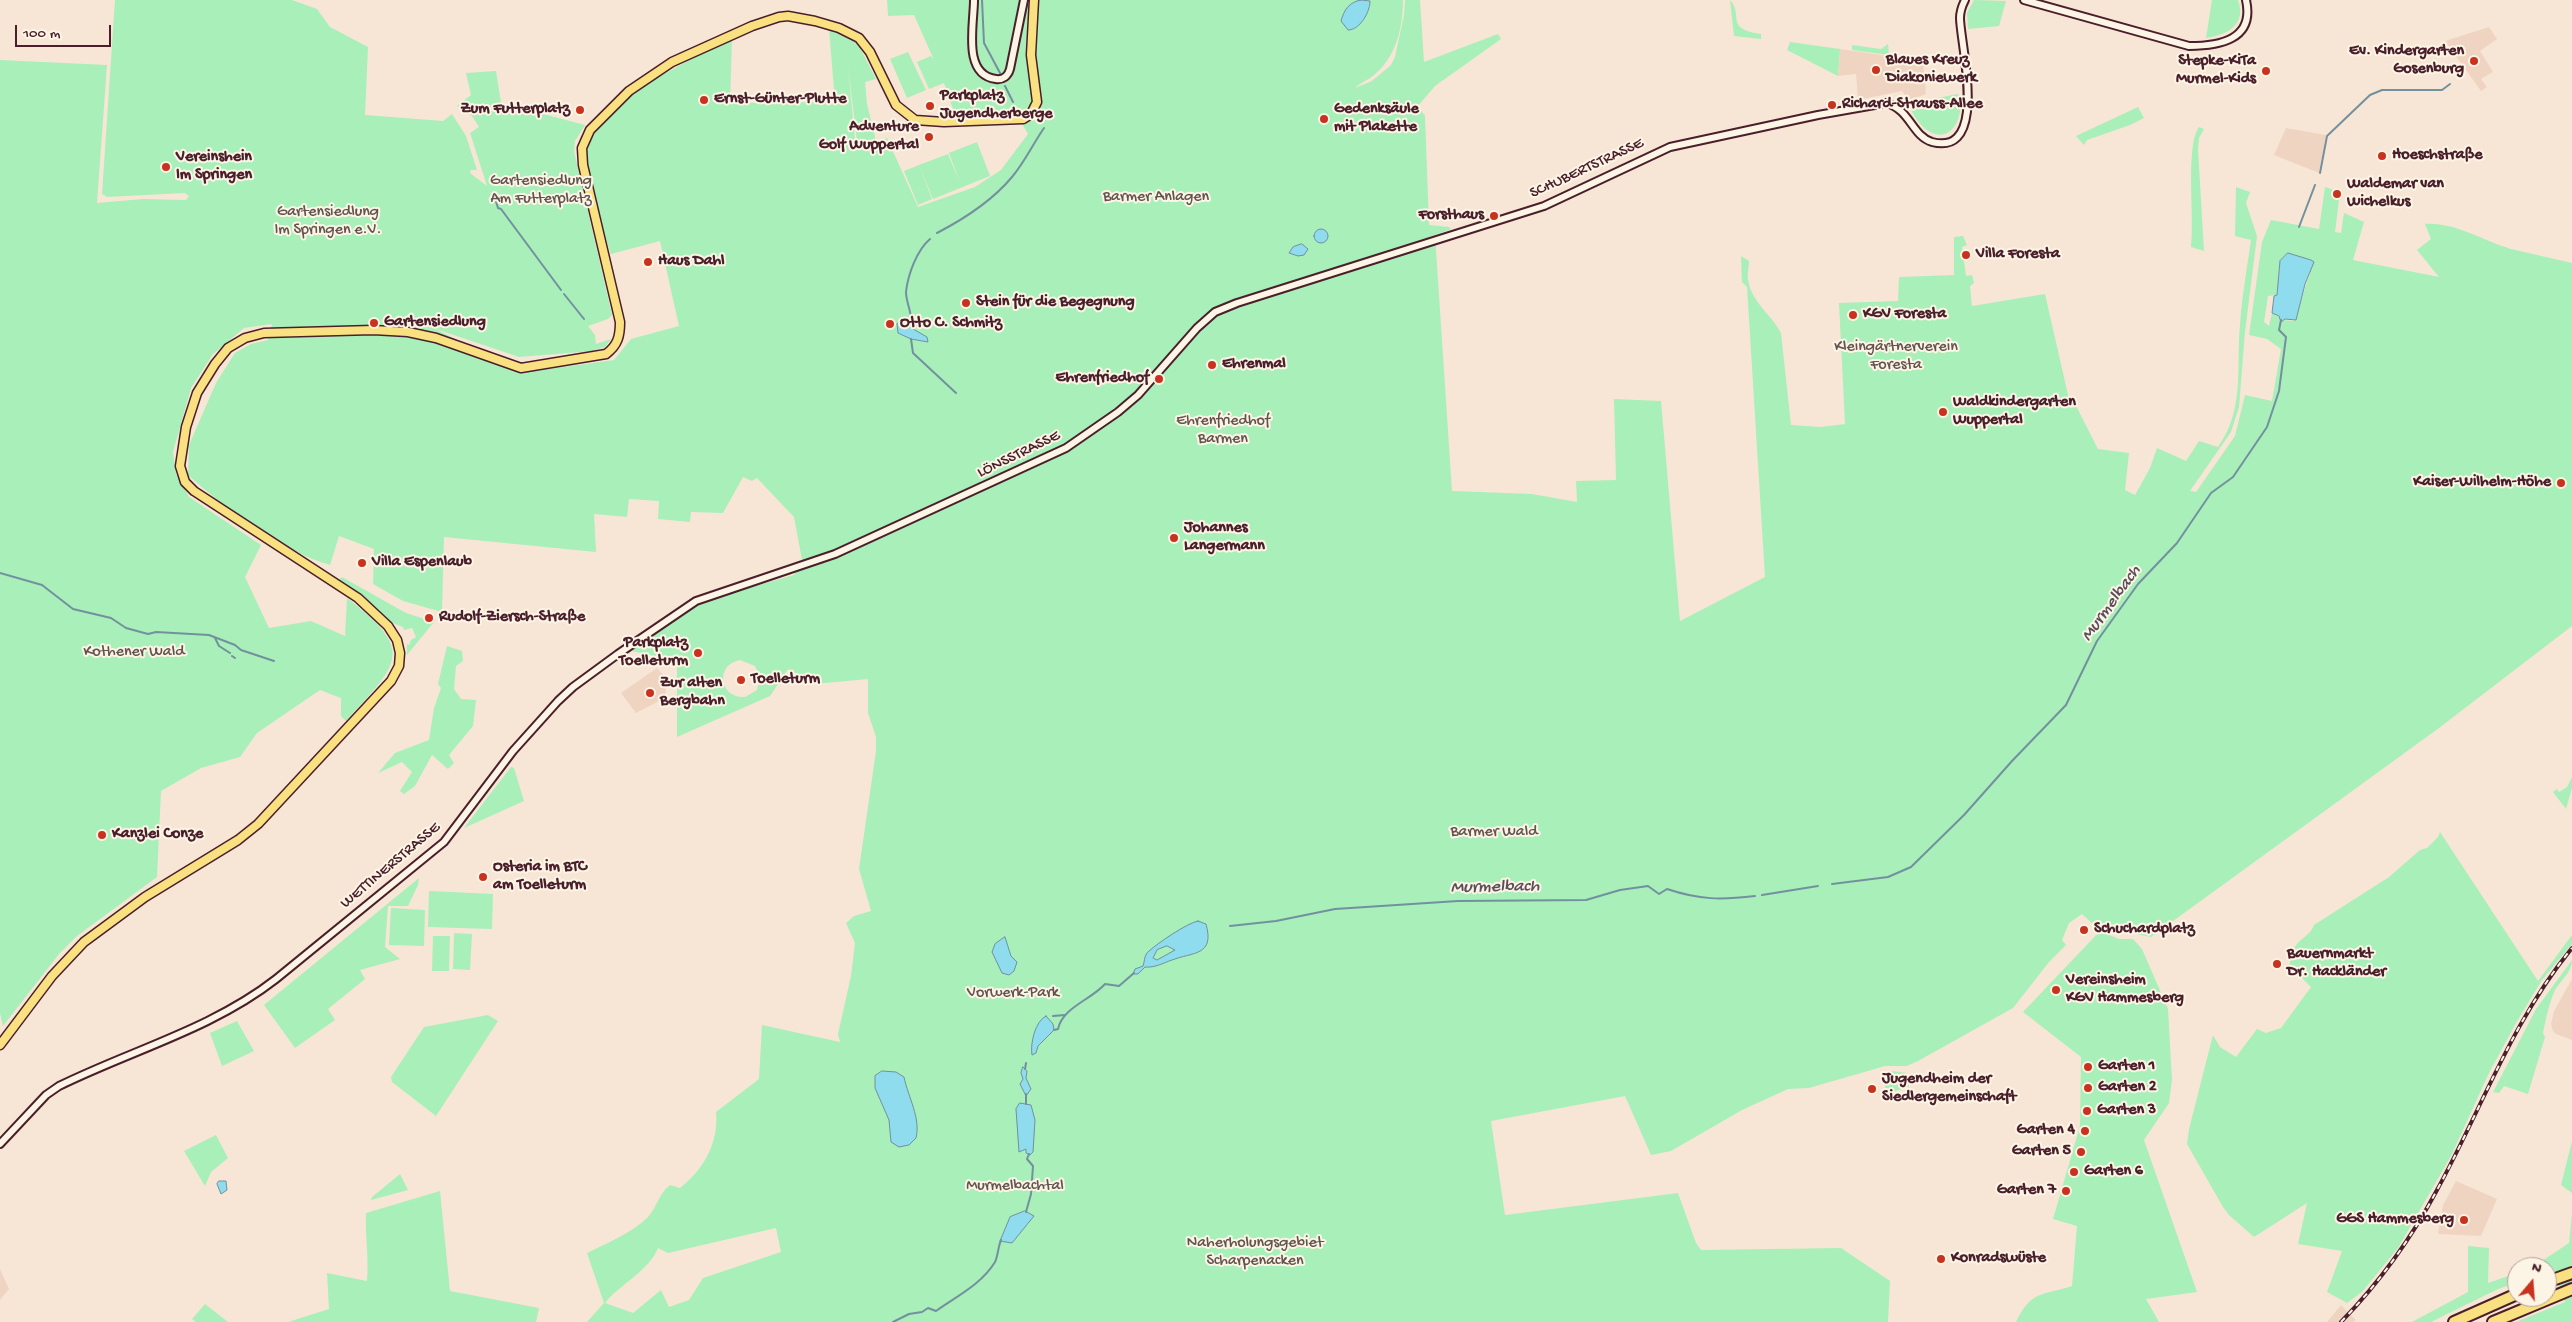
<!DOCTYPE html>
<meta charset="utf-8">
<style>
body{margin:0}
#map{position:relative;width:2572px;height:1322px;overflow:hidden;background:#f7e6d5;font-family:"Gochi Hand",sans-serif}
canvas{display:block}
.north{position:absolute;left:2507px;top:1257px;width:50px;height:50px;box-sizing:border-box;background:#fcf5e5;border:1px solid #b59f9b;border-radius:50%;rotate:18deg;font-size:14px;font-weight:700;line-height:20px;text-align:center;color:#4a1f2b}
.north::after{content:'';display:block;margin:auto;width:18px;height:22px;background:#c8321e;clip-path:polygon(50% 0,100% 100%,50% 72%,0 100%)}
.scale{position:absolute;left:15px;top:25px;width:96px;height:22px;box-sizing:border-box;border:2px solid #4a1f2b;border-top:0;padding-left:6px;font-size:15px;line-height:18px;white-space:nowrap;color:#4a1f2b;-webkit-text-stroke:4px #fcf5e5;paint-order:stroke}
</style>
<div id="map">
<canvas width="2572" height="1322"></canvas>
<div class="north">N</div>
<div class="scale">100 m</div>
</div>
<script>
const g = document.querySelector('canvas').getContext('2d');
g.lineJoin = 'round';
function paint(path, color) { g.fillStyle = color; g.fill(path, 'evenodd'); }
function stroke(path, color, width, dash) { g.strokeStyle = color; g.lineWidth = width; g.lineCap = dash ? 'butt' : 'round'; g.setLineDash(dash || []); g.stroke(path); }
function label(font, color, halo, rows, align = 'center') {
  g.font = font + ' "Gochi Hand",sans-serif'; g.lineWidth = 4; g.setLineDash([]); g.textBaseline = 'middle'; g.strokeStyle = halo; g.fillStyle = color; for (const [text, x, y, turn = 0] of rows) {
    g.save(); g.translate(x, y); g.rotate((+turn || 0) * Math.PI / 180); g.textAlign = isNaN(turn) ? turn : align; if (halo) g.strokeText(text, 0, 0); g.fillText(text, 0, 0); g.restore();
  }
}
const built = new Path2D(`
 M2489 27 2497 39 2480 51 2493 72 2481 79 2487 87 2481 91 2445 41Z
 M1840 49 1923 61 1926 94 1909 100 1902 91 1858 100 1856 74 1838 76Z
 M2286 128 2326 135 2319 173 2274 155Z
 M657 668 665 677 666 701 663 699 636 713 621 693Z
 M2572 979V1040L2556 1034 2553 1031 2551 1024 2554 1011Z
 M2456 1181 2497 1199 2481 1236 2438 1234 2443 1205Z
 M0 1269 9 1289 0 1300Z
 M2341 1305 2356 1320 2353 1322H2327Z`);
const green = new Path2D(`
 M115 0H292L317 9 330 27 368 47 365 115 443 121 452 114 466 136 477 170H471L470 173 487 186 470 133 479 127 472 116 457 106 471 95 466 73 496 71 501 103 585 125 575 141 574 151 612 315 608 319 588 326 595 335 596 344 611 339 605 347 592 351 519 357 436 329 520 373 614 360 631 339 679 326 660 241 611 254C604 232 581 171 586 151 598 101 690 60 732 39L730 103 835 102 829 29 858 44 876 79 865 82 867 104 876 141 858 149 848 66 856 150 887 138 918 207 975 187 1001 170 1028 134 1016 113 955 115 944 83 929 89 917 62 931 56 934 60 914 15 888 16 887 0H1403C1403 28 1396 57 1374 75 1368 80 1360 83 1355 88L1372 81 1391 65 1395 57 1404 15 1405 0H1420L1424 62 1498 34 1501 39 1435 86 1418 106 1425 116 1429 225 1449 227 1451 229 1435 235 1452 491 1532 494 1577 502 1576 481 1616 480 1614 399 1661 401 1680 621 1765 577 1747 287 1742 282 1741 256 1749 261C1749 267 1747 274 1748 280 1752 303 1772 315 1781 333L1791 425 1821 427 1845 424 1839 303 1898 301 1899 277 1954 275V237L1963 236 1967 245 1962 247 1966 276 1972 275 1974 283 1970 286 1972 306 2045 294 2071 408 2075 407 2072 398 2098 449 2129 453 2125 490 2135 495 2150 468 2157 448 2186 461 2199 441 2218 447C2245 409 2236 369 2240 325 2242 296 2247 268 2251 240L2235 236 2236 187 2250 192 2246 203 2257 236 2245 332 2239 407 2231 432 2190 491 2196 492 2235 436 2245 395 2272 401 2281 349 2267 339 2249 335 2262 242 2271 220 2319 229 2325 187 2340 192 2335 232 2341 233 2344 213 2364 222 2353 260 2439 277 2417 250 2431 239 2425 224C2455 222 2483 241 2511 249 2531 254 2552 258 2572 263V626L2439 728 2151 937 2101 927 2094 925 2082 914 2069 923 2062 940 2066 945 2049 962 2013 1008 1918 1061 1907 1066H1885L1809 1088 1788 1089 1742 1110 1671 1151 1651 1155 1625 1096 1491 1121 1505 1215 1678 1193 1696 1243 1701 1250 1841 1248 1890 1281 1888 1322H587L604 1303 587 1253C607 1243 632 1233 648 1217 657 1207 659 1193 670 1185L680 1188C703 1170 719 1143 716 1112L759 1079 762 1025 840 1042 838 1034 851 976 855 943 846 923 854 916 871 911 859 869 876 751V737L868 713V679L814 684 788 669 770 696 677 737V661L632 651 688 609 734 592 794 575 802 560 794 517 757 478 752 481 743 477 723 513 691 512 690 522 658 519 659 501 629 499 627 517 594 514 596 552 444 537 442 612 403 601 373 584 374 549 339 536 330 565C286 553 222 506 188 475L189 445 216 383 235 353 251 344 268 340 272 324 244 328 213 354 191 388 173 452 176 474 189 497 261 545 245 577 269 628 311 621 345 636 347 598C418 652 397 664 346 721L341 716V698L320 690 257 733 240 757 201 768 161 791 157 877 77 936 59 954 3 1026 0 1013V60L107 65 97 203 143 199 186 200 189 196 185 193 107 197 102 194ZM2286 255 2302 258 2310 273 2294 321 2283 320 2272 313 2269 326 2264 322 2268 296 2277 295C2281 282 2275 264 2286 255ZM740 660 755 666 760 677 757 690 745 697C720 699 714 665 740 660ZM776 1228 781 1252 703 1278 689 1300 669 1307 661 1290 633 1313 605 1303C620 1284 649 1271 658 1248L668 1253Z
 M1730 0C1744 15 1724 29 1761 34V39L1734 36Z
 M1974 0 2006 1 1999 26 1968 29 1967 13Z
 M2212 0H2238C2247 25 2227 35 2206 38Z
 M1790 42 1840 49 1838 76 1787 50Z
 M1888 44 1889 55 1852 50V45L1881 49Z
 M908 52 926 90 907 98 890 59Z
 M1957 94 1961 96C1963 140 1931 149 1911 110L1914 103Z
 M2138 107 2144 118 2130 125 2087 140 2084 145 2076 136Z
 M2199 127 2204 129 2199 138 2198 149 2204 251 2191 247C2195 219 2185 146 2199 127Z
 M977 142 990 176 933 199 919 165 948 154 960 183 949 153Z
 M919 165 932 199 918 205 904 171Z
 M342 577 406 613 434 622 407 655V644L409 645 411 640 416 637 412 628 404 630 403 627 390 622 339 580Z
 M447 646 462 651 463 661 456 666 454 689 461 699 476 700 473 726 449 755 454 763 448 769 432 755 415 786 404 794 400 791 412 772 402 762 378 773 395 753 429 740 434 708 441 688 438 684Z
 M511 767 514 768 524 801 464 828Z
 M2572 777V788L2566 809 2553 792 2557 789 2559 792 2567 787Z
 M2440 832 2538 981 2572 935V944L2542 980 2516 1023 2489 1073 2451 1156 2398 1248 2362 1292 2347 1303 2327 1292 2342 1251 2298 1244 2307 1203 2254 1237 2229 1215 2223 1207 2187 1144 2189 1129 2213 1035 2220 1047 2236 1057 2257 1029 2266 1033 2281 1028 2311 987 2297 973 2289 972C2290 962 2290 952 2297 944 2303 937 2311 934 2314 925L2389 877 2420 850 2427 848 2438 837Z
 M419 878 418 885 408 906H388L385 947 400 959 360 970 365 979 328 1009 335 1020 295 1048 264 1005Z
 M429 891 493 894 492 929 428 927Z
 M391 908 425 910 424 946 389 945Z
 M2100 931 2119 939H2133L2142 949 2168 1009 2172 1080 2169 1103 2144 1140 2197 1292 2146 1299 2159 1322H2016C2031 1290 2042 1296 2072 1286L2077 1226 2053 1219 2080 1126 2081 1057 2023 1012Z
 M454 933 472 934 470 970 453 969Z
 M433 936H450L449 971H432Z
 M2572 960C2572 972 2561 980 2555 990 2549 1003 2546 1019 2543 1033L2545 1037 2528 1094 2504 1086 2499 1093 2493 1092 2536 1009Z
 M488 1015 498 1021 436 1116 392 1082 391 1077 424 1027Z
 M237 1021 254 1051 222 1066 210 1033Z
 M1892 1071 1906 1073 1909 1087 1887 1093 1881 1074Z
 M216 1135 228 1158 211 1172 205 1186 184 1151Z
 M2572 1141V1193L2561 1185Z
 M400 1174 408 1190 371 1200 372 1197Z
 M440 1191 450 1291 539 1308 536 1322H288L329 1309 327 1273 367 1281C369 1257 365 1237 366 1213Z
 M2572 1213V1322H2516L2565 1302 2553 1270 2547 1272V1267H2533L2569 1243Z
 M2468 1246 2489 1248 2488 1283 2517 1273V1282L2496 1290 2431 1322H2412L2468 1292Z
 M205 1304 228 1322H196L192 1319Z`);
const water = new Path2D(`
 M1361 0 1370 1C1370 12 1360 30 1348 30L1341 21C1344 10 1349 2 1361 0Z
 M1314 236a7 7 0 1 1 14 0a7 7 0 1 1-14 0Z
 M1302 244 1308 249 1304 255 1298 256 1289 253 1293 247Z
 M2288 253 2311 260 2314 262 2305 284 2296 320 2285 319 2281 322 2279 316 2272 313 2274 296 2277 295 2280 261Z
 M901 322 927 337 928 342 911 339 898 333 897 324Z
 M1198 921 1206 924C1215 956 1193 952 1172 960 1163 963 1155 968 1145 967L1138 974H1133L1135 969 1143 966C1145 960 1144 955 1149 951 1158 943 1187 923 1198 921ZM1167 946 1175 950 1157 960 1153 958 1157 950Z
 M1005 937 1011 956 1017 962 1014 971 1009 975 1002 973 992 952 995 944Z
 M1046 1016 1053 1024 1054 1030 1038 1046 1036 1053 1032 1055C1030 1044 1035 1021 1046 1016Z
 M1023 1067 1027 1071 1026 1078 1031 1089 1026 1096 1020 1084 1023 1079 1021 1073Z
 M882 1071 896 1072 904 1077C908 1097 921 1118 916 1138L909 1145 899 1147 891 1142 889 1120 875 1088V1076Z
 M1020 1103 1031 1105 1035 1120 1033 1152 1030 1155 1026 1153V1149L1019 1152 1016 1109Z
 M219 1181H226L227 1190 221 1194 217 1184Z
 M1025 1211 1034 1216 1012 1243 1000 1241 1010 1217Z`);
const stream = new Path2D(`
 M982 0 984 43 1000 73
 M1005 86 1013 102
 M2320 173 2327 136 2370 95 2382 90H2442L2450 84
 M494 195 498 208 501 209 561 290
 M2299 227 2315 185
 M937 233C964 219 992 201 1012 177 1024 163 1033 144 1044 128
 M564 294 584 319
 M911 326C913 314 906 303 906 292 908 274 917 250 930 239
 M911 339 913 353 956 393
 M0 573 42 585 73 609 111 618 126 628 148 634 156 632 209 635 235 645 241 650 274 661
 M215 638 219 646 230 653
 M232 656 235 658
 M1832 884 1888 877 1911 867 1964 815 2012 761 2066 705 2097 641 2138 584 2177 543 2211 493 2233 477 2267 427 2279 391 2286 337 2279 330 2281 320
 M1762 895 1818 886
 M1230 926 1276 921 1335 909 1458 901 1586 900 1620 890 1648 886 1659 894 1667 889C1700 900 1721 900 1755 896
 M1053 1016 1065 1015
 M1054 1030 1058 1029C1063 1007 1091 1000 1105 984L1119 986 1134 973
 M1025 1069 1026 1063
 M1026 1104V1094
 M1026 1212 1031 1194 1033 1166 1027 1159 1029 1154
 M893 1322 909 1314 922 1312 928 1308 936 1311C955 1297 981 1285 995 1262 998 1256 998 1247 1001 1240`);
const minor = new Path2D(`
 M974 0C974 25 962 75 996 79 1003 80 1008 76 1010 69L1024 0
 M2024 0 2189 46C2219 46 2255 40 2246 0
 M0 1144 46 1095 59 1086C132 1050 212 1029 276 979L444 842 513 751 558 701 573 687 618 654 696 601 835 554 1066 448 1118 412 1138 395 1197 328 1215 312 1237 303 1544 206 1670 147 1818 115 1886 103C1910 109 1912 136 1932 142 1990 157 1960 43 1960 18 1960 12 1962 6 1965 0`);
const major = new Path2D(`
 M0 1045 52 976 84 942 145 897 238 840 258 824 391 681 399 666 400 653 397 640 388 626 358 598 194 491 185 482 180 466 186 427 197 393 215 364 228 348 245 338 264 333 373 330 408 332 436 338 521 368 606 354C618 345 620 336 620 322L583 165 582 148 590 130 629 91 672 62 752 26 779 17 788 16 815 21 839 28 859 38 870 52 896 105 915 120 944 122 1023 119 1031 114 1037 102 1031 55 1034 0`);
const highway = new Path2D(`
 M2547 1282 2572 1273
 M2454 1322 2517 1294
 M2493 1322 2572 1289`);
const rail = new Path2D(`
 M2341 1322C2379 1283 2411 1239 2437 1190 2482 1108 2512 1021 2572 948`);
const markers = [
 [2474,61,5,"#c8321e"],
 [1876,70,5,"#c8321e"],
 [2266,71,5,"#c8321e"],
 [704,100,5,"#c8321e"],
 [1832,105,5,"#c8321e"],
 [930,106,5,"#c8321e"],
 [580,110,5,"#c8321e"],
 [1324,119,5,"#c8321e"],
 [929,137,5,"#c8321e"],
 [2382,156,5,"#c8321e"],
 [166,167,5,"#c8321e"],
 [2337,194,5,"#c8321e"],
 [1494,216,5,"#c8321e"],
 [1966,255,5,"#c8321e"],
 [648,262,5,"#c8321e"],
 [966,303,5,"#c8321e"],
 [1853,315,5,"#c8321e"],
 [374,323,5,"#c8321e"],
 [890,324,5,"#c8321e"],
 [1212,365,5,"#c8321e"],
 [1159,379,5,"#c8321e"],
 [1943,412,5,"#c8321e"],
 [2561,483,5,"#c8321e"],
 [1174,538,5,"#c8321e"],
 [362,563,5,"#c8321e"],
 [429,618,5,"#c8321e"],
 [698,653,5,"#c8321e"],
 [741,680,5,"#c8321e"],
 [650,693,5,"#c8321e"],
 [102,835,5,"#c8321e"],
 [483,877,5,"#c8321e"],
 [2084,930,5,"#c8321e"],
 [2277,964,5,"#c8321e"],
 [2056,990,5,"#c8321e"],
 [2088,1067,5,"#c8321e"],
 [2088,1088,5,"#c8321e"],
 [1872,1089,5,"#c8321e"],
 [2087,1111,5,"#c8321e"],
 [2085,1131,5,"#c8321e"],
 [2081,1152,5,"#c8321e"],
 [2074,1172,5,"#c8321e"],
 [2066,1191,5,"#c8321e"],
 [2464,1220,5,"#c8321e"],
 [1941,1259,5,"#c8321e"]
];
const poiNames = [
 ["Ev. Kindergarten",2464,52,"right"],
 ["Gosenburg",2464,70,"right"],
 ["Blaues Kreuz",1886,61],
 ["Diakoniewerk",1886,79],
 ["Stepke-KiTa",2256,62,"right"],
 ["Murmel-Kids",2256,80,"right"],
 ["Parkplatz",940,97],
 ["Jugendherberge",940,115],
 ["Ernst-Günter-Plutte",714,100],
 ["Richard-Strauss-Allee",1842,105],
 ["Zum Futterplatz",570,110,"right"],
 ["Gedenksäule",1334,110],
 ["mit Plakette",1334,128],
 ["Adventure",919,128,"right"],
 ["Golf Wuppertal",919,146,"right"],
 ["Hoeschstraße",2392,156],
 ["Vereinshein",176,158],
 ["Im Springen",176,176],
 ["Waldemar van",2347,185],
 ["Wichelkus",2347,203],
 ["Forsthaus",1484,216,"right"],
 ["Villa Foresta",1976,255],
 ["Haus Dahl",658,262],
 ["Stein für die Begegnung",976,303],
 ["KGV Foresta",1863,315],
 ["Gartensiedlung",384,323],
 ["Otto C. Schmitz",900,324],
 ["Ehrenmal",1222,365],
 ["Ehrenfriedhof",1149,379,"right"],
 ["Waldkindergarten",1953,403],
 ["Wuppertal",1953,421],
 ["Kaiser-Wilhelm-Höhe",2551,483,"right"],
 ["Johannes",1184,529],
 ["Langermann",1184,547],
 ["Villa Espenlaub",372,563],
 ["Rudolf-Ziersch-Straße",439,618],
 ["Parkplatz",688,644,"right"],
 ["Toelleturm",688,662,"right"],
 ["Toelleturm",751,680],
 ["Zur alten",660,684],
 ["Bergbahn",660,702],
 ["Kanzlei Conze",112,835],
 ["Osteria im BTC",493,868],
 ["am Toelleturm",493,886],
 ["Schuchardplatz",2094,930],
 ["Bauernmarkt",2287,955],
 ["Dr. Hackländer",2287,973],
 ["Vereinsheim",2066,981],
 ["KGV Hammesberg",2066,999],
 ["Garten 1",2098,1067],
 ["Jugendheim der",1882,1080],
 ["Siedlergemeinschaft",1882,1098],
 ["Garten 2",2098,1088],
 ["Garten 3",2097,1111],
 ["Garten 4",2075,1131,"right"],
 ["Garten 5",2071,1152,"right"],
 ["Garten 6",2084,1172],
 ["Garten 7",2056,1191,"right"],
 ["GGS Hammesberg",2454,1220,"right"],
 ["Konradswüste",1951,1259]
];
const streetNames = [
 ["SCHUBERTSTRASSE",1587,169,-25],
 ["LÖNSSTRASSE",1019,455,-26],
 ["WETTINERSTRASSE",391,866,-40]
];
const parkNames = [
 ["Gartensiedlung",541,182],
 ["Am Futterplatz",541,200],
 ["Barmer Anlagen",1156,198],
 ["Gartensiedlung",328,213],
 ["Im Springen e.V.",328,231],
 ["Kleingärtnerverein",1896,348],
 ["Foresta",1896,366],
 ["Ehrenfriedhof",1223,422],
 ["Barmen",1223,440],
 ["Kothener Wald",134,653],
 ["Barmer Wald",1494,833],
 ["Vorwerk-Park",1013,994],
 ["Murmelbachtal",1015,1187],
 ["Naherholungsgebiet",1255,1244],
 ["Scharpenacken",1255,1262]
];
const waterNames = [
 ["Murmelbach",2112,604,-54],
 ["Murmelbach",1495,888,-1]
];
paint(built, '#f0d4c2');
paint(green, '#a9efba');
paint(water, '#8edced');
stroke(water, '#73909f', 1);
stroke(stream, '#73909f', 2);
stroke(minor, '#4a1f2b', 10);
stroke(major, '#4a1f2b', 11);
stroke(highway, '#4a1f2b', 14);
stroke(minor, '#fcf5e5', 6);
stroke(major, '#f9e181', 8);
stroke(highway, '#f9e181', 10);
stroke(rail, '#4a1f2b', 4);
stroke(rail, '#fcf5e5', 2, [5.5]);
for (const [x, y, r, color] of markers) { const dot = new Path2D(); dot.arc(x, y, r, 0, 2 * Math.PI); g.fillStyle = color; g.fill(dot); stroke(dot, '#fcf5e5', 2); }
label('bold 16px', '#4a1f2b', '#fcf5e5', poiNames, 'left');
label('16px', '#4a1f2b', '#fcf5e5', streetNames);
label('16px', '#62534f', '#fcf5e5', parkNames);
label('italic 18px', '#5b4e5c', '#fcf5e5', waterNames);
</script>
